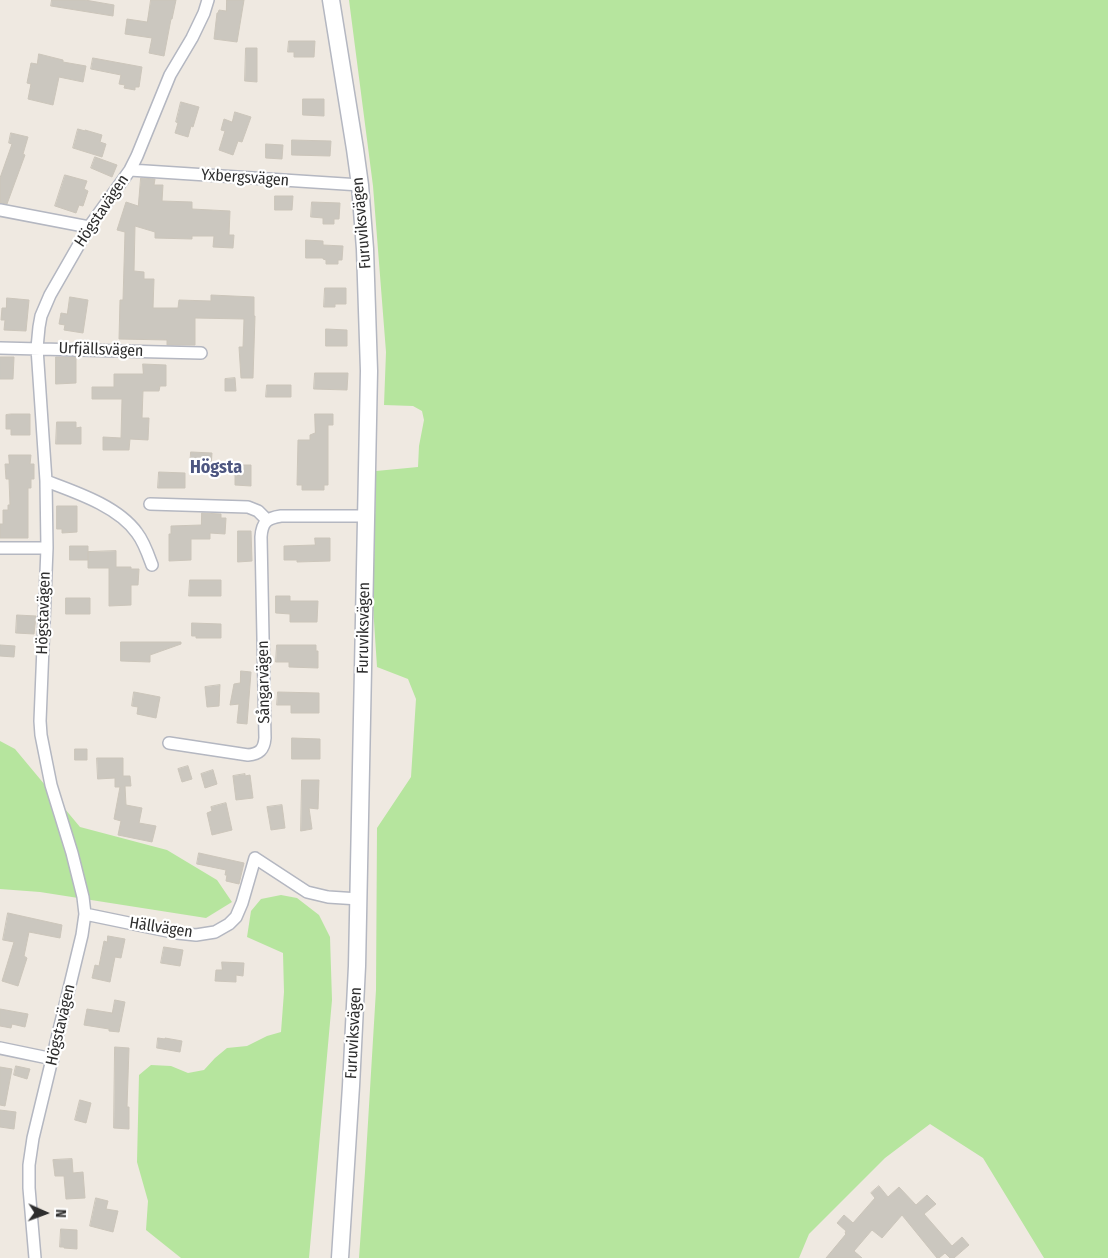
<!DOCTYPE html>
<meta charset="utf-8">
<style>
body{margin:0}
#map{position:relative;width:1108px;height:1258px;overflow:hidden;background:#efe9e1;font-family:"Fira Sans Condensed",sans-serif}
canvas{display:block}
.north{position:absolute;left:20px;top:1188px;width:50px;height:50px;-webkit-text-stroke:4px #fff;paint-order:stroke;rotate:92deg;font-size:14px;font-weight:700;line-height:20px;text-align:center;color:#2e2e2e}
.north::after{content:'';display:block;margin:auto;width:18px;height:22px;background:#2e2e2e;clip-path:polygon(50% 0,100% 100%,50% 72%,0 100%)}
</style>
<div id="map">
<canvas width="1108" height="1258"></canvas>
<div class="north">N</div>
</div>
<script>
const g = document.querySelector('canvas').getContext('2d');
g.lineJoin = 'round';
function paint(path, color) { g.fillStyle = color; g.fill(path, 'evenodd'); }
function stroke(path, color, width, dash) { g.strokeStyle = color; g.lineWidth = width; g.lineCap = dash ? 'butt' : 'round'; g.setLineDash(dash || []); g.stroke(path); }
function label(font, color, halo, rows, align = 'center') {
  g.font = font + ' "Fira Sans Condensed",sans-serif'; g.lineWidth = 4.5; g.setLineDash([]); g.textBaseline = 'middle'; g.strokeStyle = halo; g.fillStyle = color; for (const [text, x, y, turn = 0] of rows) {
    g.save(); g.translate(x, y); g.rotate((+turn || 0) * Math.PI / 180); g.textAlign = isNaN(turn) ? turn : align; if (halo) g.strokeText(text, 0, 0); g.fillText(text, 0, 0); g.restore();
  }
}
const green = new Path2D(`
 M349 0H1108V1258H1044L983 1158 930 1124 885 1158 809 1234 799 1258H359L365 1172 376 990 377 828 411 777 416 699 408 679 377 667 373 606 376 471 418 467 419 446 424 420 422 411 413 406 384 405 386 352 373 186Z
 M0 741 15 749 80 827 167 850 217 880 232 902 206 918 40 892 0 889Z
 M281 895 297 898 319 915 330 937 332 1000 309 1258H181L146 1230 148 1201 137 1162 139 1075 151 1065 171 1066 188 1073 204 1070 215 1058 227 1048 247 1046 267 1036 281 1032 284 992 283 953 247 937 251 911 261 899Z`);
const building = new Path2D(`
 M52 0H85L114 5 113 16 51 6Z
 M151 0H176L172 19H171L164 56 149 53 152 38 125 34 127 19 147 22Z
 M227 0H244L237 42 214 39 217 13H218L219 10 226 11Z
 M289 41H315L314 57H294V52H288Z
 M246 48H257V82L245 81Z
 M39 54 63 60V62L86 66 83 82 59 77 53 105 28 99 31 84 27 83 31 63 37 64Z
 M93 58 142 67 139 87H135V90L124 88 125 85 119 84 121 75 91 69Z
 M303 99H324V116L303 115Z
 M181 102 199 107 193 127 191 126 188 137 175 133 178 123 176 122Z
 M235 112 251 117 242 142 238 141 233 155 219 150 225 131 221 130 224 119 232 122Z
 M78 129 85 131V130L102 135 100 142 106 144 102 157 73 148Z
 M11 133 28 137 23 154 25 155 7 204 0 203V178L12 144 9 143Z
 M292 140 331 141 330 156 292 155Z
 M266 144 283 145 282 159 266 158Z
 M95 157 117 165 112 177 91 168Z
 M65 175 87 181 84 189 88 191 83 206 79 205 76 213 55 206Z
 M141 178 155 179 154 185H163L162 201 192 202V209L230 211 229 235H234L233 248 213 247 214 236H192V239L155 238V232L135 226 134 271 144 272V279H154L153 308H178L179 300 211 301V295L254 297V316H255L253 378H241L239 347H243L244 319 195 318V345H167V340L119 339 120 300H123L125 232 117 230 126 202 138 206Z
 M275 196H293L292 210H275Z
 M312 202 340 203 339 219H334V224H323V218L311 217Z
 M306 240 323 241V245L343 246 342 260H338V264H326V260L323 259V258H306Z
 M325 288H346V304H335V307H324Z
 M70 297 88 300 83 333 64 330 65 325 59 324 61 313 67 314Z
 M7 298 29 300 26 331 4 330 5 320H1L2 308H6Z
 M326 329 347 330V346H326Z
 M0 357H14L13 379H0Z
 M56 357H76V383L56 384Z
 M143 364 166 365V386H160L159 391H143L142 418H149L148 440 130 439 129 450H103V437L121 438 122 399H92V387H114V374H143Z
 M315 373H348L347 390 314 389Z
 M235 378 236 391H225V379Z
 M267 385H291V397H266Z
 M11 414H30V435H11V429H6V415Z
 M315 414H333V425H328V485H324V490H302V485H297L298 440H310V435L315 433Z
 M57 422H76V428L81 427V444H56Z
 M191 452 212 453 211 467H190Z
 M9 455H31L30 464H34V479H31V488H28V538H0V524H3V510H8V505H10L9 479H6L5 464H9Z
 M238 465H251V486L235 485V471H238Z
 M159 472 185 473V488H158Z
 M57 506H77V532L62 533V529H57Z
 M202 513 221 514V518H226L225 534 210 533V539H191V560L169 561V534H171V526L201 525Z
 M238 531H251L252 561 238 562Z
 M315 538H330V561L297 562V560H284V546L315 545Z
 M70 546H88V560H70Z
 M116 551V567H131V569H139L138 585H131V605L109 606V568H88V552Z
 M190 580H221V596H189Z
 M276 596H290V601H318L317 622H290V614L276 613Z
 M66 598H90V614H66Z
 M17 615 36 616 34 634 16 633Z
 M192 623 221 624V638H196V636H192Z
 M121 642H181V644L150 655V662L121 661Z
 M0 645 15 646 14 657 0 656Z
 M277 645H316V651H318V668L289 667V662H276Z
 M241 671 251 672 247 724 237 723 239 704 230 705 234 684 240 683Z
 M220 685 219 706 207 707 205 687Z
 M134 692 160 697 156 718 137 714 138 707 132 706Z
 M278 692 319 693V713H291V705H277Z
 M292 738 320 739V759H292Z
 M75 749H87V760H75Z
 M97 758H123V776H130L131 786H125L126 805 142 808 139 823 156 826 152 842 118 835 121 821 114 819 120 787H115V778L98 779Z
 M188 766 192 779 182 782 178 769Z
 M213 770 217 784 205 788 201 774Z
 M245 774V776L250 775 253 798 236 800 233 776Z
 M302 780H319L318 809 309 808 312 829 301 831Z
 M226 803 232 830 212 835 207 813 212 811 211 807Z
 M282 805 285 828 271 830 267 807Z
 M199 853 244 863 239 884 226 881 227 875H225L226 870 197 864Z
 M8 913 62 925 60 938 29 932 24 956 27 958 18 986 2 981 14 942 3 940Z
 M108 936 125 939 121 958 115 957 110 982 92 978 95 965 99 966 104 941 107 942Z
 M164 947 183 950 180 966 161 963Z
 M222 962 244 963 243 976 236 975V982L215 981 216 970H222Z
 M115 1000 125 1002 119 1032 109 1031V1029L84 1025 87 1009 112 1013Z
 M0 1009 28 1014 25 1027 12 1024 11 1028 0 1026Z
 M158 1038 165 1039V1038L182 1041 180 1052 157 1048Z
 M115 1047 129 1048 127 1107H129V1129L114 1128Z
 M16 1066 30 1069 27 1079 14 1075Z
 M0 1067 12 1069 5 1106 0 1105Z
 M80 1100 91 1103 86 1123 75 1120Z
 M0 1110 16 1112 14 1129 0 1127Z
 M72 1159 73 1173 83 1172 85 1198 66 1199 64 1176H55L53 1160Z
 M879 1186 888 1197 899 1187 916 1205 927 1195 936 1204 924 1214 952 1246 962 1237 969 1245 954 1258H950L945 1253 939 1258H937L902 1215 882 1238 872 1230 854 1251 862 1258H826L846 1234 845 1233 846 1231 837 1223 844 1215 853 1223 875 1198 871 1193Z
 M96 1198 108 1201 106 1209 118 1211 113 1232 90 1226Z
 M61 1229 77 1230V1249L64 1248V1247H60Z`);
const minor = new Path2D(`
 M130 170 360 185
 M0 210 89 227
 M0 348 201 353
 M46 481C75 492 118 506 137 533 144 542 148 554 152 565
 M150 504 248 507 258 511 267 520
 M0 548H47
 M169 743 248 755C259 754 264 750 265 738L261 537C262 522 267 518 281 516H366
 M85 914 177 933 196 935 215 932 229 924 236 917 242 903 255 858 307 892 328 897 359 899
 M0 1048 53 1059
 M35 1258 29 1188V1165L33 1138 82 935 85 914 83 897 72 853 51 785 41 735 40 721 47 548 46 481 37 348 39 327 41 316 50 295 89 227 130 170 137 156 170 75 192 38 204 13 208 0`);
const secondary = new Path2D(`
 M331 0 355 149 360 185 365 249 369 371 357 966 351 1086 340 1258`);
const streetNames = [
 ["Yxbergsvägen",245,178,4],
 ["Högstavägen",102,211,-56],
 ["Furuviksvägen",362,223,-95],
 ["Urfjällsvägen",101,350,2],
 ["Högstavägen",44,613,-88],
 ["Furuviksvägen",364,628,-89],
 ["Sångarvägen",264,682,-91],
 ["Hällvägen",161,928,9],
 ["Högstavägen",61,1025,-77],
 ["Furuviksvägen",354,1033,-87]
];
const neighbourhoodNames = [
 ["Högsta",216,468]
];
paint(green, '#b6e59e');
paint(building, '#cbc7bf');
stroke(building, '#cbc5ba', 1);
stroke(minor, '#b4b7c1', 14);
stroke(secondary, '#b4b7c1', 19);
stroke(minor, '#fff', 11);
stroke(secondary, '#fff', 16);
label('16px', '#2e2e2e', '#fff', streetNames);
label('bold 18px', '#4d5680', '#fff', neighbourhoodNames);
</script>
